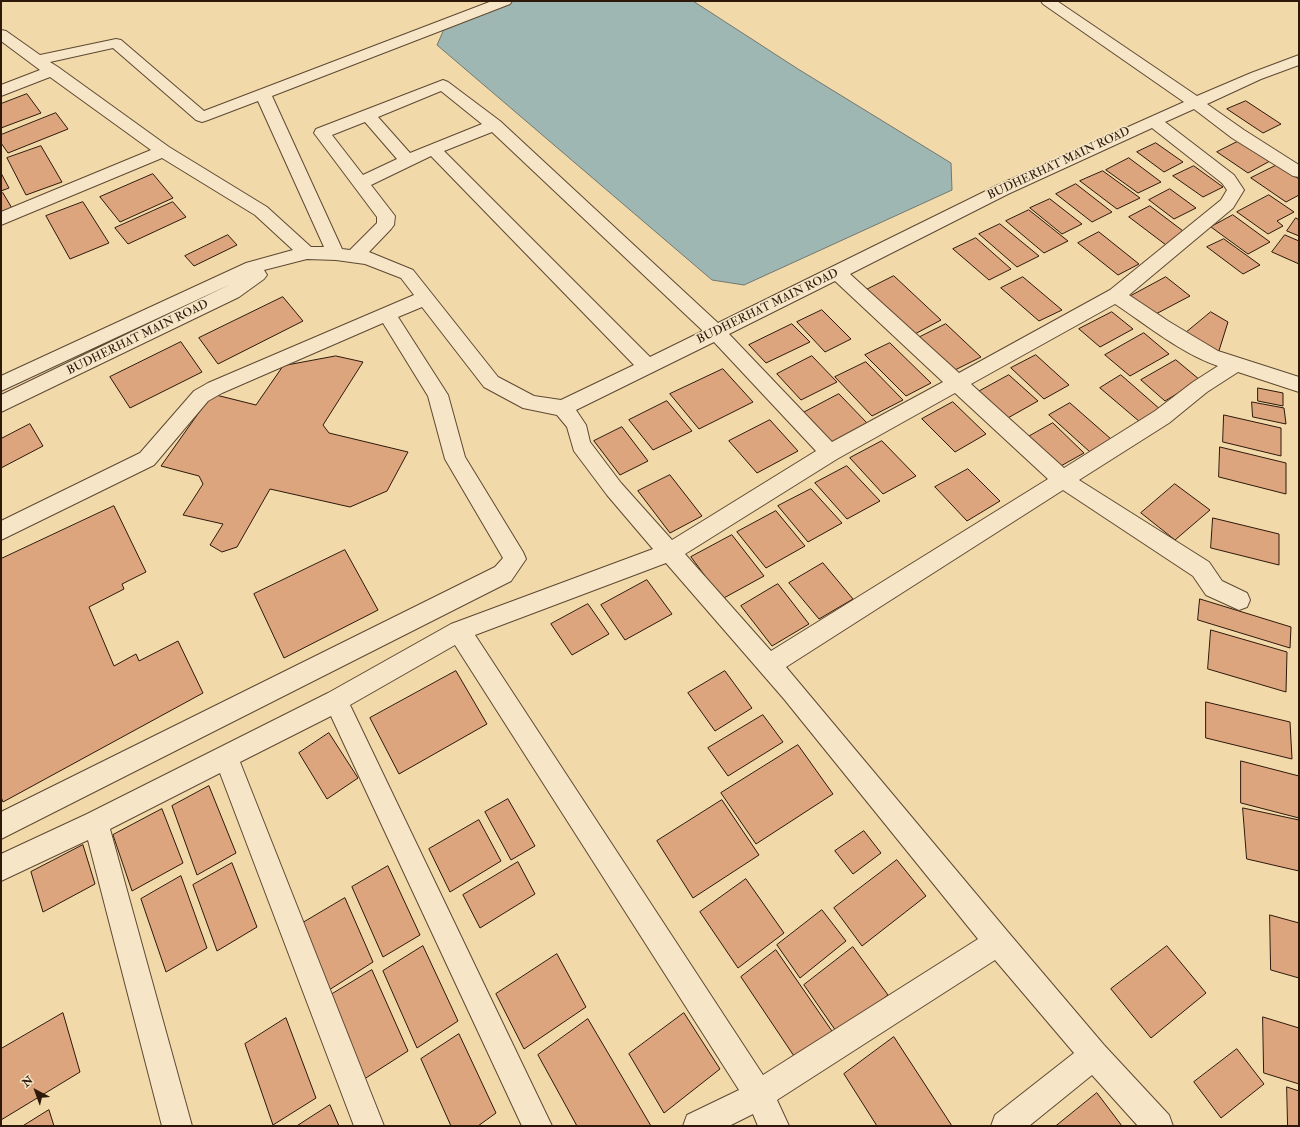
<!DOCTYPE html>
<style>
body{margin:0}
#map{position:relative;width:1300px;height:1127px;overflow:hidden;background:#f1d9a9;font-family:"IM FELL Double Pica",serif}
canvas{display:block}
.frame{position:absolute;inset:0;border:2px solid #2d180a;pointer-events:none}
.north{position:absolute;left:16px;top:1071px;width:40px;height:40px;-webkit-text-stroke:3px #f6e6c7;paint-order:stroke;rotate:319deg;font-size:11px;font-weight:700;line-height:16px;text-align:center;color:#2d180a}
.north::after{content:'';display:block;margin:auto;width:14px;height:18px;background:#2d180a;clip-path:polygon(50% 0,100% 100%,50% 72%,0 100%)}
</style>
<div id="map">
<canvas width="1300" height="1127"></canvas>
<div class="frame"></div>
<div class="north">N</div>
</div>
<script>
const g = document.querySelector('canvas').getContext('2d');
g.lineJoin = 'round';
function paint(path, color) { g.fillStyle = color; g.fill(path, 'evenodd'); }
function stroke(path, color, width, dash) { g.strokeStyle = color; g.lineWidth = width; g.lineCap = dash ? 'butt' : 'round'; g.setLineDash(dash || []); g.stroke(path); }
function label(font, color, halo, rows, align = 'center') {
  g.font = font + ' "IM FELL Double Pica",serif'; g.lineWidth = 3; g.setLineDash([]); g.textBaseline = 'middle'; g.strokeStyle = halo; g.fillStyle = color; for (const [text, x, y, turn = 0] of rows) {
    g.save(); g.translate(x, y); g.rotate((+turn || 0) * Math.PI / 180); g.textAlign = isNaN(turn) ? turn : align; if (halo) g.strokeText(text, 0, 0); g.fillText(text, 0, 0); g.restore();
  }
}
const water = new Path2D(`
 M513 1H693L798 69 951 163 952 190 744 285 712 280 437 45 445 27Z`);
const building = new Path2D(`
 M27 94 41 113 1 128V104Z
 M1246 101 1281 124 1263 133 1227 109Z
 M56 113 68 129 8 153 1 143V135Z
 M1239 141 1270 161 1248 173 1217 152Z
 M1156 143 1183 162 1164 172 1137 152Z
 M41 146 62 182 26 195 7 158Z
 M1129 158 1161 182 1138 193 1106 170Z
 M1277 165 1299 179V195L1286 202 1251 178Z
 M1194 166 1223 187 1203 197 1173 176Z
 M1103 171 1140 198 1117 209 1080 181Z
 M1 173 9 188 1 191Z
 M153 174 173 198 120 222 100 197Z
 M1076 184 1112 212 1092 222 1056 194Z
 M1170 189 1196 208 1174 219 1149 200Z
 M3 193 13 210 1 215V194Z
 M1269 195 1294 212 1277 221 1283 226 1268 234 1237 212Z
 M1050 199 1082 224 1062 234 1030 208Z
 M83 202 109 243 70 259 46 216Z
 M173 202 186 217 128 244 115 228Z
 M1150 206 1187 234 1166 245 1129 217Z
 M1029 210 1068 241 1044 253 1006 221Z
 M1233 215 1270 242 1248 254 1211 227Z
 M1296 218 1299 220V236L1287 231Z
 M1000 224 1039 256 1017 267 979 234Z
 M1099 232 1139 264 1118 275 1078 243Z
 M228 235 237 245 194 266 185 256Z
 M1285 235 1299 241V264L1272 252Z
 M976 238 1011 269 989 280 953 249Z
 M1224 239 1260 265 1243 274 1207 247Z
 M894 276 941 320 913 335 866 290Z
 M1023 277 1062 310 1039 321 1001 288Z
 M1166 277 1190 296 1152 316 1129 297Z
 M283 297 303 321 218 364 199 338Z
 M822 310 851 339 825 352 797 322Z
 M1112 312 1133 329 1100 347 1079 329Z
 M1211 312 1228 322 1217 357 1182 336Z
 M792 324 810 342 766 363 749 345Z
 M946 324 981 357 953 371 918 338Z
 M1144 333 1169 354 1130 376 1105 355Z
 M181 342 202 372 130 408 110 377Z
 M890 343 931 383 906 396 865 355Z
 M1036 355 1069 385 1044 399 1011 368Z
 M336 356 363 362 323 425 329 433 408 452 387 491 350 507 270 489 237 547 222 552 210 545 223 524 183 515 203 484 199 476 161 466 212 394 256 405 283 366Z
 M812 356 837 382 801 400 777 374Z
 M1176 360 1200 380 1165 401 1141 380Z
 M866 362 903 400 872 416 835 377Z
 M723 369 753 402 699 429 670 394Z
 M1009 375 1038 401 1006 419 978 392Z
 M1121 375 1161 410 1140 422 1100 388Z
 M1258 388 1283 393V406L1258 401Z
 M839 394 868 424 829 445 801 414Z
 M667 401 692 431 653 450 629 420Z
 M953 402 986 434 955 452 922 419Z
 M1252 402 1284 408 1286 424 1253 417Z
 M1070 403 1111 439 1090 452 1049 415Z
 M1224 415 1281 428V456L1223 442Z
 M770 420 798 451 757 473 729 441Z
 M1053 423 1084 453 1059 467 1028 437Z
 M30 424 43 446 1 468V439Z
 M622 427 648 461 620 475 594 441Z
 M882 441 916 476 883 494 850 458Z
 M1220 447 1286 463V494L1219 477Z
 M847 466 880 501 847 519 815 483Z
 M968 469 1000 501 967 521 935 487Z
 M670 475 702 516 670 533 638 491Z
 M1175 484 1210 510 1175 540 1141 513Z
 M811 489 842 523 808 542 778 506Z
 M114 506 146 572 122 584 124 589 89 607 114 666 136 654 139 661 178 641 203 693 3 802 1 797V559Z
 M776 511 805 546 766 568 737 532Z
 M1213 518 1279 534V565L1211 548Z
 M732 535 764 576 722 599 691 557Z
 M345 550 378 610 284 658 254 594Z
 M823 563 853 599 819 619 789 583Z
 M647 580 672 614 625 640 601 605Z
 M778 584 809 624 772 646 741 606Z
 M1200 599 1291 627 1290 648 1198 620Z
 M588 604 609 634 572 655 551 624Z
 M1211 630 1287 652 1286 692 1208 669Z
 M456 671 487 724 399 774 370 718Z
 M725 671 752 708 715 731 688 693Z
 M1206 702 1290 722 1292 759 1206 738Z
 M763 715 783 742 728 776 708 748Z
 M329 733 358 778 327 799 299 753Z
 M798 745 833 794 756 844 721 793Z
 M1241 761 1299 776V818L1241 803Z
 M209 786 236 853 197 875 172 806Z
 M508 799 535 846 511 860 485 812Z
 M722 800 759 855 693 898 657 841Z
 M1243 808 1299 820V871L1247 859Z
 M162 809 183 863 132 891 113 835Z
 M479 820 501 861 450 892 429 849Z
 M864 831 881 853 853 874 835 851Z
 M83 845 95 884 43 912 31 872Z
 M897 860 926 896 862 946 834 908Z
 M518 862 535 894 480 928 463 895Z
 M232 863 257 927 217 951 193 885Z
 M388 866 420 935 383 957 352 887Z
 M181 876 207 948 166 972 141 899Z
 M746 879 784 933 738 968 700 912Z
 M345 898 373 962 329 990 301 924Z
 M822 910 846 941 800 978 777 945Z
 M1270 915 1299 923V978L1271 970Z
 M423 946 458 1021 417 1048 383 971Z
 M1167 946 1206 993 1151 1038 1111 989Z
 M853 947 888 995 838 1034 804 985Z
 M776 950 834 1034 798 1062 741 977Z
 M557 954 586 1007 524 1049 496 994Z
 M372 970 408 1051 358 1083 324 999Z
 M63 1013 80 1072 1 1120V1049Z
 M684 1013 720 1069 664 1113 629 1054Z
 M1263 1017 1299 1028V1084L1264 1073Z
 M286 1018 316 1098 273 1125 245 1044Z
 M588 1019 651 1126H577L538 1055Z
 M459 1034 496 1113 478 1126H451L421 1059Z
 M894 1037 952 1126H877L844 1074Z
 M1237 1049 1264 1084 1221 1118 1194 1082Z
 M1287 1087 1299 1091V1126H1288Z
 M1097 1093 1122 1126H1056Z
 M330 1105 339 1126H297Z
 M49 1110 54 1126H23Z`);
const minor = new Path2D(`
 M492 1H512L510 4 272 96 342 249 350 250 377 223V217L314 133 316 129 443 80 448 82 500 121 718 323 996 186 1184 102 1043 4 1041 1H1057L1197 96 1251 73 1299 55V65L1261 79 1207 104 1244 130 1299 165V177L1293 176 1232 138 1194 109 1165 122 1234 175 1244 190 1233 208 1129 295 1168 321 1218 351 1299 377V392L1238 372 1207 392 1169 423 1079 480 1209 562 1222 581 1247 593 1250 600 1247 607 1239 610 1206 595 1193 576 1063 490 786 667 1008 932 1104 1045 1169 1115 1173 1126H1138L1092 1075 1029 1126H991L995 1115 1074 1053 995 960 777 1100 789 1126H758L753 1114 729 1126H683L687 1115 739 1090 455 645 350 705 552 1126H522L331 716 240 762 384 1126H354L220 773 110 829 192 1126H162L88 840 1 881V854L87 814 328 693 451 624 653 549 607 495 574 451 567 427 557 415 523 408 484 387 422 307 398 317 448 395 465 457 523 552 526 559 511 581 1 839V812L495 567 503 558 445 459 428 396 383 323 222 393 208 401 154 465 1 540V521L140 453 194 391 208 383 414 295 401 278 365 264 336 260 307 259 264 270 267 275 264 279 239 297 1 412V395L231 284 1 391V376L246 263 293 250 255 215 162 158 1 225V212L151 150 50 77 1 96V85L40 70 1 41V30L6 31 40 55 116 39 121 40 204 111ZM113 48 196 120 202 122 208 120 258 101 324 247H311L267 207 169 147 58 67 50 62ZM441 91 482 124 410 153 378 117ZM365 122 397 159 363 175 332 135ZM1152 128 1222 183 1227 190 1221 200 1110 290 959 373 850 274 1008 194ZM492 132 703 331 650 357 444 151ZM431 156 634 365 561 400 534 396 498 377 413 270 369 252 391 229 394 225 395 216 371 185ZM835 281 943 382 832 442 729 334ZM1115 304C1147 325 1182 354 1218 366L1193 382 1155 411 1064 468 971 384ZM714 342 816 451 672 540 621 483 590 442 586 425 576 410ZM955 393 1048 479 771 651 685 554 837 459ZM666 563 784 699 978 939 763 1075 475 635Z`);
const streetNames = [
 ["BUDHERHAT MAIN ROAD",1059,164,-25],
 ["BUDHERHAT MAIN ROAD",768,307,-26],
 ["BUDHERHAT MAIN ROAD",138,338,-26]
];
paint(water, '#9fb7b3');
stroke(water, '#71776f', 1);
paint(building, '#dda57e');
stroke(building, '#2d180a', 1);
stroke(minor, '#5e4832', 2);
paint(minor, '#f6e6c7');
label('12px', '#2d180a', '#f6e6c7', streetNames);
</script>
